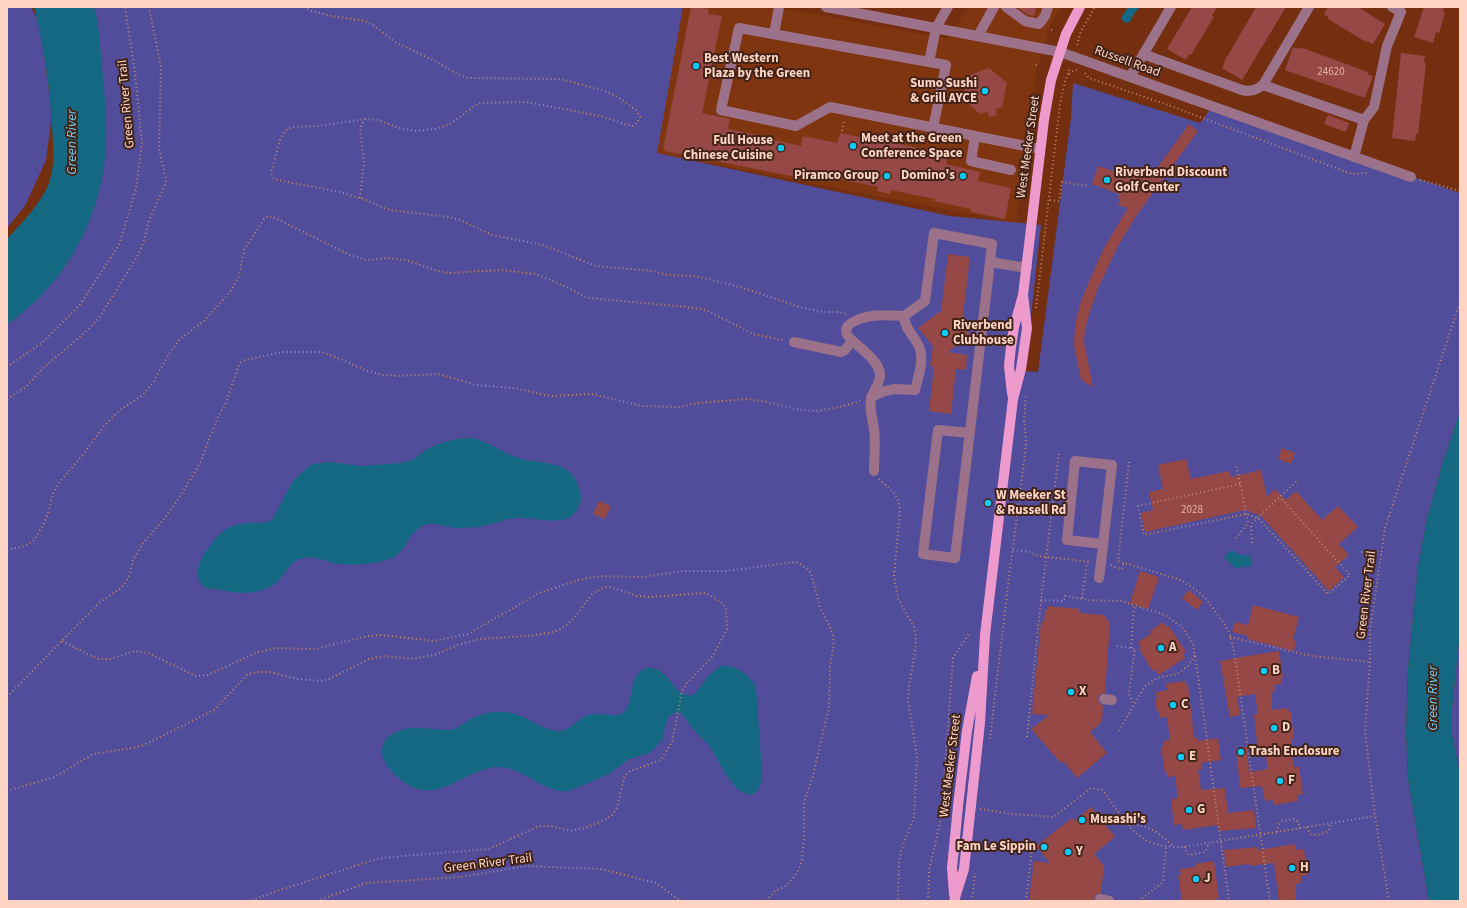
<!DOCTYPE html>
<style>
body{margin:0}
#map{position:relative;width:1467px;height:908px;overflow:hidden;background:#732f0f;font-family:"Source Sans 3",sans-serif}
canvas{display:block}
.frame{position:absolute;inset:0;border:8px solid #fed5c4;pointer-events:none}
</style>
<div id="map">
<canvas width="1467" height="908"></canvas>
<div class="frame"></div>
</div>
<script>
const g = document.querySelector('canvas').getContext('2d');
g.lineJoin = 'round';
function paint(path, color) { g.fillStyle = color; g.fill(path, 'evenodd'); }
function stroke(path, color, width, dash) { g.strokeStyle = color; g.lineWidth = width; g.lineCap = dash ? 'butt' : 'round'; g.setLineDash(dash || []); g.stroke(path); }
function label(font, color, halo, rows, align = 'center') {
  g.font = font + ' "Source Sans 3",sans-serif'; g.lineWidth = 4; g.setLineDash([]); g.textBaseline = 'middle'; g.strokeStyle = halo; g.fillStyle = color; for (const [text, x, y, turn = 0] of rows) {
    g.save(); g.translate(x, y); g.rotate((+turn || 0) * Math.PI / 180); g.textAlign = isNaN(turn) ? turn : align; if (halo) g.strokeText(text, 0, 0); g.fillText(text, 0, 0); g.restore();
  }
}
const built = new Path2D(`
 M683 7H775L948 39 969 7H1061L1051 23 1036 72 1016 223 650 152Z`);
const green = new Path2D(`
 M7 7H31L40 25 52 114 46 160 25 206 7 228Z
 M88 7H683L657 153 931 212 950 216 1041 225 1025 371 1038 372 1071 118 1073 83 1200 123 1212 107 1460 193V412L1442 465 1427 519 1418 566 1408 668 1406 732 1408 780 1429 901H7V323L29 304Z
 M1460 632V773L1452 735 1451 719Z`);
const water = new Path2D(`
 M34 7H94C100 26 100 50 102 70 106 102 108 135 104 167 94 232 60 287 7 325V239C21 224 44 200 50 180 55 163 53 146 52 128 50 88 44 47 34 7Z
 M1128 7H1139V8L1133 15 1130 22 1125 23 1121 18Z
 M1460 412V632L1451 719 1452 735 1460 773V901H1429L1408 780 1406 732 1408 668 1418 566 1427 519 1442 465Z
 M472 438C488 441 500 451 515 457 536 465 567 458 577 483 579 488 581 494 581 499 580 507 575 515 568 518 554 524 532 517 517 518 508 518 500 522 491 524 480 527 469 528 458 528 446 528 436 521 425 525 409 530 407 551 392 558 376 564 355 566 339 564 326 562 312 554 299 559 290 563 287 571 281 578 266 595 241 595 221 590 214 589 204 590 200 583 195 573 199 562 204 554 217 536 225 524 249 523 257 523 265 524 272 520L293 481 302 472 313 464 329 462 362 466 400 463 412 460 426 450 440 443 457 439Z
 M1232 550 1237 554 1250 556 1252 566 1235 568 1224 557Z
 M721 666C734 664 751 675 756 688L762 774C761 782 760 791 752 795 732 794 721 764 712 750 707 742 699 736 693 729 687 722 686 714 676 712L668 717 662 740 650 753 629 759 609 774 569 791C543 794 524 767 498 767 471 767 446 797 418 789 393 781 361 744 401 730 418 725 435 731 452 730 459 728 464 723 471 719 480 714 492 711 503 712 524 712 538 729 557 731 567 733 578 719 588 715 599 711 612 718 621 714 636 708 625 679 645 668 672 665 673 703 695 694L711 673Z`);
const building = new Path2D(`
 M691 7 709 9 708 14 722 16 702 113 730 119 728 129 767 137 766 138 801 146 803 136 837 143 840 133 888 143 889 134 902 137 900 144 948 154 946 164 980 172 978 181 1011 188 1005 219 971 212V209L934 201 935 199 891 190 890 194 877 191 878 187 834 178 833 182 797 174 796 177 665 151V149H663Z
 M1017 7H1036L1034 16 1028 15Z
 M1192 7H1217L1212 16 1214 17 1191 55 1189 54 1186 60 1167 49Z
 M1256 7H1286L1242 80 1222 68 1225 62H1224Z
 M1328 7H1358L1385 24 1373 44 1367 41 1366 42 1328 19 1329 18 1324 14Z
 M1424 7H1444L1443 12 1445 13 1439 33 1436 32 1433 43 1414 37Z
 M1293 47 1299 49 1300 47 1368 72 1367 74 1373 76 1365 98 1285 70Z
 M1401 53 1425 56 1424 62 1426 63 1418 135 1416 134 1415 141 1392 138Z
 M989 68 1007 83 1002 107 996 109 997 115 989 117 988 112 980 114 963 99 967 76Z
 M1328 115 1349 123 1346 132 1324 124Z
 M1189 124 1198 131 1136 216 1118 246 1099 286 1090 311 1085 330 1084 342 1093 387 1081 380 1074 345 1075 325 1080 304 1090 279 1104 248 1128 208 1118 205 1120 199H1118L1119 194 1092 184 1098 166 1131 177 1133 171 1148 176 1153 169 1155 171Z
 M948 254 970 257 962 324 970 335 948 352 967 355 966 370 956 369 951 414 929 411 934 367 930 366 933 346 918 328 941 311Z
 M1282 448 1295 453 1291 464 1278 459Z
 M1186 459 1191 479 1229 471 1231 477 1261 470 1267 497 1275 489 1286 500 1296 491 1322 520 1338 506 1358 527 1339 544 1349 555 1335 567 1344 577 1329 591 1261 516 1245 510 1145 532 1141 513 1153 510 1149 492 1163 489 1158 465Z
 M599 501 611 506 605 519 593 514Z
 M1140 571 1159 577 1148 609 1130 603Z
 M1189 590 1203 602 1197 610 1182 598Z
 M1253 605 1299 617 1293 640 1296 641 1294 651 1247 639 1248 636 1232 632 1235 622 1248 625Z
 M1048 606 1080 609V613L1104 615 1110 623 1105 693 1099 695 1098 699 1100 704 1103 705 1102 722 1090 732 1107 753 1077 778 1063 761 1061 763 1031 729 1049 715 1032 714 1041 622H1044L1045 610H1048Z
 M1163 622 1166 627 1168 625 1186 652 1183 654 1185 658 1159 675 1156 670 1153 671 1148 664 1139 648 1141 647 1138 642 1151 634 1150 631Z
 M1279 651 1283 677 1281 678 1282 684 1274 685 1275 691 1271 692 1272 710 1288 708 1289 712H1291L1294 739H1292V744L1290 745 1294 767H1299L1303 794 1297 795 1298 801 1274 805 1273 800 1265 801 1262 786 1240 788 1236 749 1247 747 1249 772 1268 769 1265 751 1258 752 1254 715 1258 714 1255 694 1237 697 1240 715 1230 717 1220 661 1247 656Z
 M1186 681V685L1188 684 1194 738 1197 737 1198 741 1218 738 1221 760 1201 763 1202 769 1198 770 1201 790 1225 788 1228 813 1254 810 1256 828 1219 831 1218 825 1183 830 1182 824 1174 825 1171 799 1178 798 1175 776 1167 777V773H1165L1161 746H1163V741L1170 740 1167 717 1159 718V712H1157L1155 699 1157 698 1156 692 1168 690 1165 684Z
 M1091 807 1115 837 1094 854 1104 866 1101 893 1095 895 1094 901H1029L1034 861 1050 863 1036 846 1072 818 1074 821Z
 M1295 844 1296 850 1304 849 1308 875 1301 876 1302 883 1295 884 1296 901H1279L1274 863 1249 866V864L1226 867 1224 850 1258 847V850Z
 M1214 861 1219 898 1215 899 1216 901H1182L1178 875H1181L1180 869 1195 867V864Z`);
const path = new Path2D(`
 M304 7 311 11 332 16 365 21 373 25 395 42 435 61 457 74 468 78 561 79 608 92 621 99 636 110 640 117 638 121 634 126 627 125 601 116 526 102 479 103 450 124 435 129 416 131 399 128 378 120 365 119 318 126 292 127 285 131 280 139 271 173 274 179 282 181 340 192 366 200 389 210 449 217 460 220 492 235 543 245 596 266 653 271 668 275 695 276 740 287 800 307 822 312H840L846 314
 M1051 30 1053 31
 M1077 45 1081 31 1095 7
 M1036 65 1038 64
 M1085 73 1089 78 1168 105 1352 174 1367 173
 M1069 74 1073 71 1077 70
 M842 131 844 121
 M1420 180 1460 191
 M360 198 364 161 360 128 365 119
 M1050 200 1059 201 1062 182 1088 186
 M1036 308 1060 104 1065 81 1068 75 1069 69
 M990 344 1002 346
 M7 367 43 342 79 306 119 245 136 189 142 143 135 73 125 7
 M7 399 26 387 42 369 88 330 99 318 137 257 144 241 149 220 165 185 166 179 159 149 161 67 149 7
 M1129 462 1118 561 1181 580 1196 590 1206 599 1223 622 1229 632 1234 651 1270 901
 M879 479C891 491 898 492 900 510L894 577 898 599 914 627 916 639 915 652 909 686 908 700 917 756 914 817 901 851 899 862 898 901
 M1240 484 1138 506 1144 535 1246 514 1258 518 1328 594 1350 575 1280 497
 M1236 538 1248 523 1236 464
 M1252 543 1251 524 1297 481
 M7 550 25 546 34 540 43 526 49 510 53 493 59 483 85 452 104 426 120 410 143 395 154 381 169 354 180 339 204 321 230 292 239 276 244 250 264 219 268 216 273 217 350 255 366 260 387 258 406 260 434 270 449 273 502 270 536 274 569 288 581 295 589 298 687 307 706 310 753 334 783 340
 M1013 550 1030 552 1038 556 1091 562
 M1361 552 1381 551
 M1111 565 1117 568 1122 569 1124 562
 M1082 598 1087 562
 M1041 600 1064 601 1065 596 1089 600 1121 601 1165 615 1182 627 1193 644 1199 682 1229 901
 M1230 637 1311 656 1370 662
 M62 641 87 654 99 659H110L135 651 148 653 196 676 208 675 258 652 276 648 315 649 368 636 381 635 434 641 468 634 539 593 579 580 600 576 643 577 683 571H726L795 562 800 564 807 569 811 573 820 607 831 629 834 642 830 667 829 707 813 775 804 803V834L802 860 799 869 793 878 786 886 775 891 766 901
 M1117 646 1135 649 1129 694 1134 705
 M1131 648 1134 606
 M7 697 88 614 100 602 121 588 126 582 130 574 133 560 143 543 164 519 183 492 200 463 217 419 226 403 237 370 240 363 245 360 282 352H321L333 356 365 370 382 375 400 376 438 374 476 385 513 388 550 396 592 394 642 406 679 407 699 403 747 399 767 402 800 410 818 411 840 407 860 401
 M1119 731 1145 686 1157 678 1177 674 1188 666 1195 655
 M1027 737 1041 600 1059 453
 M990 739 1009 577 1025 454 1026 439 1024 421 1026 394
 M7 791 55 777 93 754 132 748 144 745 214 710 247 675 257 672H270L297 679 321 681 329 679 369 659 384 656 413 659 434 655 458 645 479 639 527 636 549 633 559 630 567 625 575 617 592 594 605 587H610L637 596 649 597 706 593 722 603 726 608 727 629 713 656 687 683 682 691 672 742 661 760 628 772 624 778 617 808 612 815 605 820 585 828 570 831 551 826H539L489 849 391 857 377 859 277 891 250 901
 M980 809 1012 814 1054 817 1091 788 1102 790C1113 803 1129 831 1144 839 1155 846 1170 847 1183 847L1375 816
 M1129 825C1148 823 1160 834 1173 846
 M1307 827 1310 834C1316 836 1325 834 1329 830L1330 824
 M1277 832 1278 825 1282 821 1294 819 1298 822 1300 829
 M1184 847 1187 853 1189 855 1205 852 1209 843
 M317 901 366 883 460 877 526 866 602 869 656 883 681 901
 M928 901 929 870 941 819 953 658 969 634
 M972 901 975 873
 M1026 901 1032 846
 M1139 901 1163 882 1166 846
 M1389 901 1375 816 1365 731 1370 662V631L1385 528 1460 302`);
const minor = new Path2D(`
 M826 7 1060 52 1411 177
 M1006 7 1025 21 1039 24 1045 16 1048 7
 M1309 7 1263 85 1364 120
 M774 34 779 7
 M978 36 994 7
 M1143 54 1242 90C1251 92 1256 90 1263 85
 M929 62 936 28 948 7
 M1130 77 1171 7
 M933 128 946 65 739 28 721 110 796 126 830 107C900 121 970 135 1040 149
 M975 137 971 161 1011 170
 M1354 157 1364 120 1374 107 1387 46 1401 12 1392 7
 M794 342 841 352 845 350 852 341
 M871 397 885 391 895 389 915 390C918 378 924 361 920 349 916 337 904 329 904 316L925 301 934 233 992 244 990 262
 M970 433 938 430 923 554 955 558 990 262 1027 268
 M874 471C874 457 876 443 874 429 873 418 869 411 871 399 873 390 881 384 880 373 878 363 869 355 862 349 855 342 836 332 853 322 869 313 886 315 904 316
 M1099 578 1101 563 1112 465 1075 461 1067 540 1103 544
 M1104 699 1112 700
 M1100 899 1109 901`);
const major = new Path2D(`
 M1012 394 1009 366 1011 347 1014 327 1023 295 1044 120 1051 80 1066 34 1080 7
 M954 894 952 868 958 806 967 731 977 676
 M954 901 964 869 980 723 985 635 1013 399 1021 369 1027 328 1023 295`);
const markers = [
 [696,66,4,"#0ccafa"],
 [985,91,4,"#0ccafa"],
 [853,146,4,"#0ccafa"],
 [781,148,4,"#0ccafa"],
 [887,176,4,"#0ccafa"],
 [963,176,4,"#0ccafa"],
 [1107,180,4,"#0ccafa"],
 [945,333,4,"#0ccafa"],
 [988,503,4,"#0ccafa"],
 [1161,648,4,"#0ccafa"],
 [1264,671,4,"#0ccafa"],
 [1071,692,4,"#0ccafa"],
 [1173,705,4,"#0ccafa"],
 [1274,728,4,"#0ccafa"],
 [1241,752,4,"#0ccafa"],
 [1181,757,4,"#0ccafa"],
 [1280,781,4,"#0ccafa"],
 [1189,810,4,"#0ccafa"],
 [1082,820,4,"#0ccafa"],
 [1044,847,4,"#0ccafa"],
 [1068,852,4,"#0ccafa"],
 [1292,868,4,"#0ccafa"],
 [1196,879,4,"#0ccafa"]
];
const numberNames = [
 ["24620",1331,73],
 ["2028",1192,511]
];
const poiNames = [
 ["Best Western",704,59],
 ["Plaza by the Green",704,74],
 ["Sumo Sushi",977,84,"right"],
 ["& Grill AYCE",977,99,"right"],
 ["Meet at the Green",861,139],
 ["Conference Space",861,154],
 ["Full House",773,141,"right"],
 ["Chinese Cuisine",773,156,"right"],
 ["Riverbend Discount",1115,173],
 ["Golf Center",1115,188],
 ["Piramco Group",879,176,"right"],
 ["Domino's",955,176,"right"],
 ["Riverbend",953,326],
 ["Clubhouse",953,341],
 ["W Meeker St",996,496],
 ["& Russell Rd",996,511],
 ["A",1169,648],
 ["B",1272,671],
 ["X",1079,692],
 ["C",1181,705],
 ["D",1282,728],
 ["Trash Enclosure",1249,752],
 ["E",1189,757],
 ["F",1288,781],
 ["G",1197,810],
 ["Musashi's",1090,820],
 ["Fam Le Sippin",1036,847,"right"],
 ["Y",1076,852],
 ["H",1300,868],
 ["J",1204,879]
];
const streetNames = [
 ["Russell Road",1127,62,20],
 ["Green River Trail",127,104,-95],
 ["West Meeker Street",1029,147,-82],
 ["Green River Trail",1367,595,-83],
 ["West Meeker Street",951,766,-83],
 ["Green River Trail",488,864,-7]
];
const waterNames = [
 ["Green River",73,142,-90],
 ["Green River",1434,698,-90]
];
paint(built, '#803511');
paint(green, '#514d9b');
paint(water, '#156881');
paint(building, '#954846');
stroke(path, '#bf8a72', 2, [1, 3]);
stroke(minor, '#9c728a', 10);
stroke(major, '#ed9acd', 10);
for (const [x, y, r, color] of markers) { const dot = new Path2D(); dot.arc(x, y, r, 0, 2 * Math.PI); g.fillStyle = color; g.fill(dot); stroke(dot, '#422317', 1.5); }
label('11px', '#e4b2a4', null, numberNames);
label('bold 13px', '#fed5c4', '#422317', poiNames, 'left');
label('13px', '#fed5c4', '#422317', streetNames);
label('italic 14px', '#70cff1', '#422317', waterNames);
</script>
